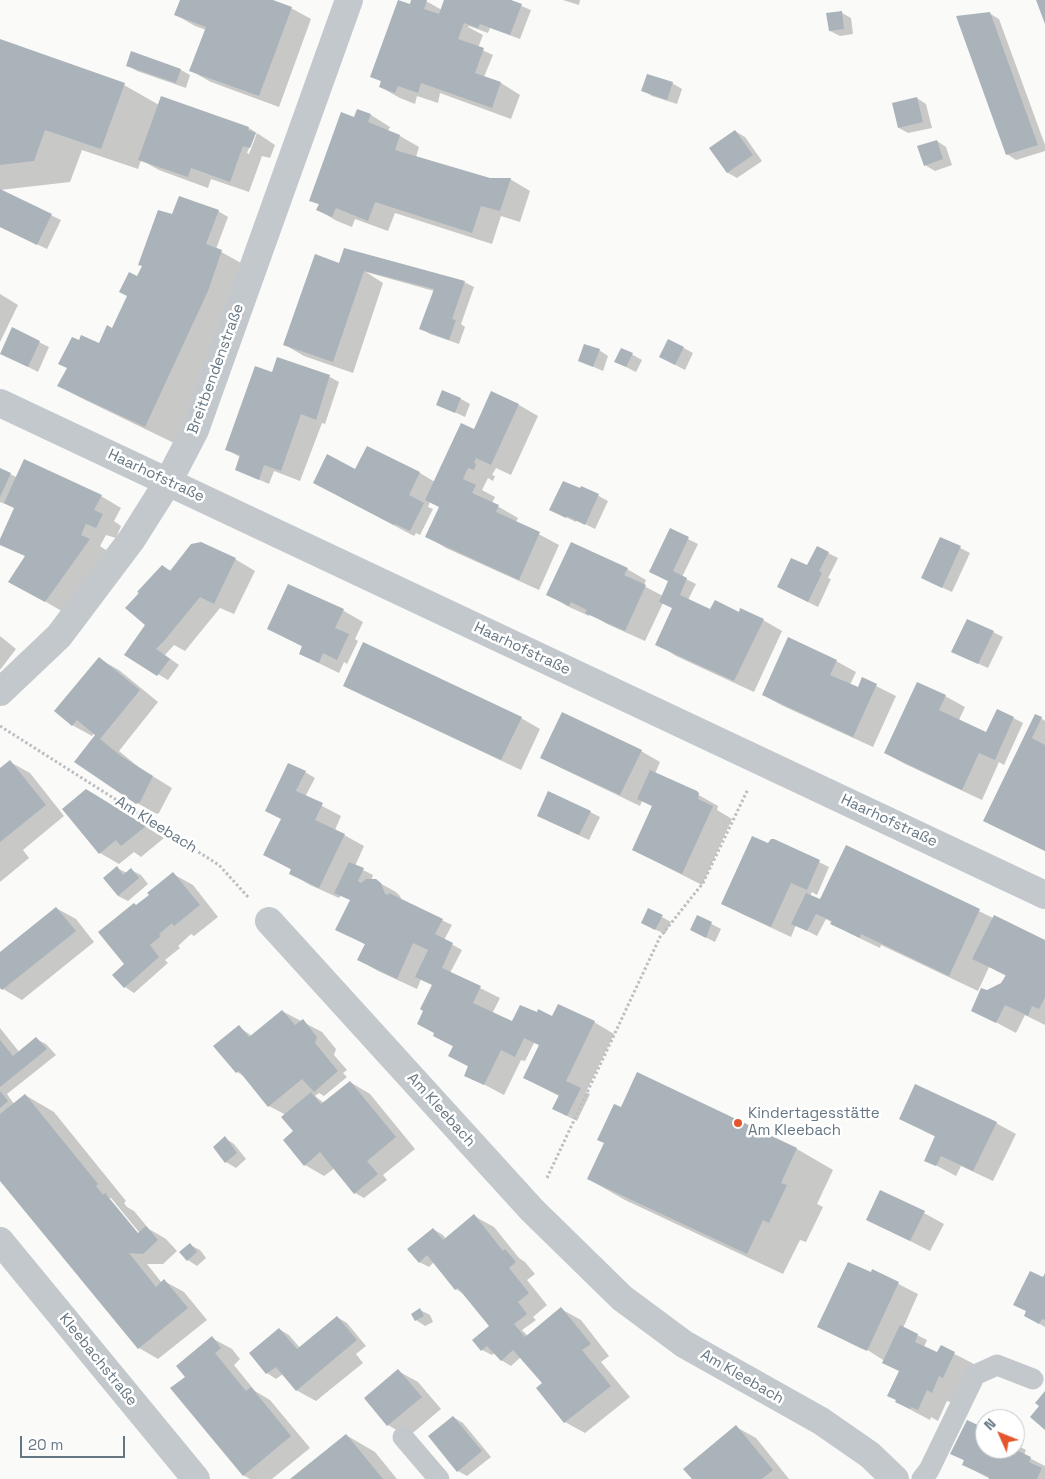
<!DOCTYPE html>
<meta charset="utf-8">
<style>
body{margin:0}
#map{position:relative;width:1045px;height:1479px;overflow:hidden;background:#fafaf8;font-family:"Space Grotesk",sans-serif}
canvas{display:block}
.north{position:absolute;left:975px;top:1409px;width:50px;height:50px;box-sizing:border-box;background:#fff;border:1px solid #c1c8cd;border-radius:50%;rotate:314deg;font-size:14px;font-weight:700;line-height:20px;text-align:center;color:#657683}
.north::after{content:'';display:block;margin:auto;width:18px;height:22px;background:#e4572e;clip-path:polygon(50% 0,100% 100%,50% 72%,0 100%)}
.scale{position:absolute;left:20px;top:1436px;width:105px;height:22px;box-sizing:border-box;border:2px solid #657683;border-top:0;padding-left:6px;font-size:15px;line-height:18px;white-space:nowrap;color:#657683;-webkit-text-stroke:4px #fff;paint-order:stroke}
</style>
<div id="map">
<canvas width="1045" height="1479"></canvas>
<div class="north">N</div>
<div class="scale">20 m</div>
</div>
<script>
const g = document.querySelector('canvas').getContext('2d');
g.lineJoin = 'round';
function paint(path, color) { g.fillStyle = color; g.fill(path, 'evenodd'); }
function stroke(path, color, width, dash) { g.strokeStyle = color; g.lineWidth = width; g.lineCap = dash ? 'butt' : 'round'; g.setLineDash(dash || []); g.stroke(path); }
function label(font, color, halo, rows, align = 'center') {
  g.font = font + ' "Space Grotesk",sans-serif'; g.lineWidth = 5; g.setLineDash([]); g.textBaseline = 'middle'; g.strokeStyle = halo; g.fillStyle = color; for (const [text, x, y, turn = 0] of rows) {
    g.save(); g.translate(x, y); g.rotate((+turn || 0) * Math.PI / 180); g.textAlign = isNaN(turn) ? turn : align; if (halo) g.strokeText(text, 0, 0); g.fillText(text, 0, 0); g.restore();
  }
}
const shadow = new Path2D(`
 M181 0H269L291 8 311 19 279 107 211 82 191 71 206 30 195 26 176 15Z
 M413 0H424L442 10 445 0H507L531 10 520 39 490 28 488 33 469 26 468 27 483 35 478 48 493 55 484 77 501 83 520 95 511 119 440 93 438 103 417 96 415 104 400 98 380 87 382 82 372 76Z
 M563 0H580L579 5Z
 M842 13 851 18 853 34 840 36 830 31Z
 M989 13 999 19 1045 145V151L1016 160 1007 154Z
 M0 40 124 85 159 105 162 97 249 128 257 133H255L247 153 249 154 257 133 275 145 270 158 262 156 249 192 211 179 208 188 159 170 141 160 138 169 82 150 70 182 0 190Z
 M132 52 181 70 190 75 186 88 137 71 127 65Z
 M672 83 682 89 677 104 652 96 643 90Z
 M917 98 926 104 932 128 908 133 899 128Z
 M371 115 390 127 388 131 400 136 419 147 416 157 490 179H510L530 191 520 222 501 216 492 244 395 213 388 231 355 219 352 227 337 221 318 210 320 205 310 200 355 119Z
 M735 131 745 137 762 161 737 178 728 173 711 148Z
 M937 141 946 147 952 165 935 171 925 165Z
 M0 191 61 220 47 249 0 227Z
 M218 211 228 217 216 249 241 263 236 308 174 443 79 397 59 386 113 329 138 277 173 216Z
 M340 264 464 282 474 287 461 324 465 327 459 344 430 334 421 328 434 291 366 272 383 283 353 373 304 356 285 345Z
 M0 294 18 305 0 342Z
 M12 329 49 347 38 372 1 353Z
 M669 340 693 353 685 370 670 362Z
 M622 349 642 360 636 372 626 367Z
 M599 350 608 356 603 371 580 361Z
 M278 359 330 377 339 382 325 424 322 423 300 481 274 471 269 484 246 474 240 457 227 450 273 373Z
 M461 399 470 404 465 417 437 404Z
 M519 405 538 416 511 475 496 468 492 475 495 476 493 481 488 478 482 490 495 497 492 503 518 518 516 522 559 545 539 590 446 548 427 537 440 507 430 502 428 507 433 509 420 535 416 533 414 536 342 498 356 470 420 473 435 482 475 431Z
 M0 469 16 477 101 496 121 508 114 521 121 526 116 538 106 535 100 546 109 552 65 613 10 581 26 556 0 544 15 508 0 502Z
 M582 487 608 501 595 529 577 520 576 522 551 510Z
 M941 538 970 553 952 592 932 583Z
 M688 539 698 544 682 577 696 584 688 600 711 611 739 614 763 620 782 631 754 692 676 656 657 644 673 608 663 603 645 641 607 624 590 614 589 616 567 606 548 594 627 569 646 580 644 586 663 596 670 582 660 577Z
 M201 543 235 559 255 571 234 614 220 608 185 651 174 645 165 655 179 665 168 680 125 655 151 630 127 608 149 580 162 566 171 571Z
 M818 548 838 558 828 578 831 579 818 607 788 592 808 567Z
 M289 585 344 611 363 622 355 639 358 641 347 664 344 662 339 673 300 654 303 647 269 629Z
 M993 632 1003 637 988 668 963 657Z
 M0 636 16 649 0 670Z
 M99 659 119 670 158 702 119 751 141 769 172 788 159 813 157 814 137 803 97 735 94 733 92 736 72 725Z
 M836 661 856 672 850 685 858 689 862 679 896 696 873 747 783 706 763 695Z
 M344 685 521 718 540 729 521 770 364 696Z
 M945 696 965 707 959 720 992 736 998 710 1023 723 1004 765 999 762 982 800 905 764 885 753Z
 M1041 718 1045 721V851L984 820Z
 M641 751 660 762 655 774 690 790 718 806 717 810 732 819 702 885 633 850 654 807 642 801 640 806 561 768 542 757Z
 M10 762 30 773 64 816 23 850 29 858 0 882V770Z
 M305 772 315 778 305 797 341 816 335 830 364 846 355 866 373 875 371 881H376L396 892 400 896 402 901 452 925 444 940 462 950 450 973 500 998 492 1014 519 1026 553 1017 594 1022 614 1034 586 1092 590 1094 577 1121 563 1114 559 1096 524 1078 540 1045 534 1043 525 1061 521 1060 504 1095 466 1075 469 1067 449 1056 454 1047 434 1036 433 985 421 979 417 989 378 971 359 960 366 945 337 929 351 900 341 895 339 898 310 885 290 873 292 870 265 855Z
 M106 802 164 838 141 857 134 852 119 864 100 853Z
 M590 812 600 817 589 840 548 821Z
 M774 840 829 867 817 895 812 892 810 896 820 901 847 846 993 918 1045 941V1025L1025 1015 1016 1033 973 1010 987 992 1002 984 1006 976 989 967 978 991 881 945 880 948 851 934 826 919 817 936 796 925 791 937 742 914 722 903Z
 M117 868 127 873 131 870 141 875 148 884 128 901 118 896Z
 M173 874 193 885 218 917 194 936 191 934 178 946 180 948 165 960 168 963 134 993 125 987 127 965 137 906Z
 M56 908 76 919 94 942 22 1000 3 989 0 986V954Z
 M662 917 671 922 665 934 652 928Z
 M698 917 721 929 715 942 701 935Z
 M282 1011 322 1032 336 1049 334 1055 347 1070 343 1073 347 1077 324 1096 319 1093 315 1096 324 1103 350 1082 370 1094 415 1149 383 1175 387 1180 364 1198 355 1193 335 1168 324 1176 305 1165 295 1131 286 1115 269 1106 247 1078 237 1072 239 1027 252 1036Z
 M0 1028 20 1053 36 1039 46 1044 56 1055 7 1094 14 1104 25 1095 54 1112 126 1201 124 1203 127 1207 134 1211 149 1229 166 1239 177 1251 163 1264H147L162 1283 164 1281 184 1292 207 1320 158 1359 139 1348 0 1179ZM108 1198H111L143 1237 141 1238Z
 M637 1074 797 1149 833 1170 817 1204 823 1207 806 1242 800 1240 783 1274 625 1200 588 1179Z
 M900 1119 996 1123 1016 1134 993 1181 961 1166 956 1176 926 1160 936 1137Z
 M225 1138 234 1144 246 1159 236 1168 226 1162Z
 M924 1213 944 1224 930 1251 868 1220Z
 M474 1216 494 1227 519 1258 525 1262 535 1274 527 1280 547 1305 533 1317 536 1320 522 1330 528 1336 561 1309 581 1320 609 1356 601 1362 630 1397 585 1433 565 1422 543 1383 521 1357 511 1366 501 1360 495 1353 492 1355 482 1350 491 1326 465 1295 456 1289 434 1262 429 1267 419 1262 433 1229 443 1235 446 1239Z
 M190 1245 200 1250 206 1258 197 1266 188 1260Z
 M873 1271 918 1294 903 1328 927 1340 924 1347 938 1354 941 1347 974 1364 952 1403 947 1401 938 1421 931 1417 930 1420 896 1402 900 1371 863 1347 862 1349 819 1327Z
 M1045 1276V1327L1026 1316 1028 1312 1015 1305Z
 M420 1310 430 1315 433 1322 425 1326 416 1320Z
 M337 1317 347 1323 366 1346 356 1354 363 1363 316 1401 296 1390 283 1374 276 1379 267 1373 279 1329 289 1335 300 1348Z
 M212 1338 232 1349 240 1359 234 1365 255 1391 270 1400 310 1448 272 1479H250L243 1475 186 1377Z
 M398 1371 418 1382 441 1409 408 1437 388 1425 365 1399Z
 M453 1417 463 1423 491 1457 467 1476 458 1471Z
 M985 1423V1449H1015V1444L1026 1450 1024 1455 1045 1466V1479H990L964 1465 965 1461 952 1454Z
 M736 1427 756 1438 789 1479H694Z
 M346 1435 375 1452 397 1479H292Z`);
const building = new Path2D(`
 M180 0H273L292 7 259 96 189 71 206 27 174 15Z
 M398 0 410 4 411 0H427L424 9 439 14 444 0H511L522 4 510 35 480 24 478 28 464 23 458 39 484 48 475 73 501 82 492 108 421 83 418 93 398 86 395 93 379 87 381 81 370 77Z
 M1036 0H1045V24Z
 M842 11 844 29 829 31 826 13Z
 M990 12 1038 145 1006 155 956 16Z
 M0 39 125 83 101 149 45 130 34 161 0 165Z
 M131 51 181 69 176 83 126 66Z
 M647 74 673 82 667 100 641 91Z
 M161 96 249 127 248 130 256 133 250 148 243 146 230 182 191 168 188 177 138 160Z
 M917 97 923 122 898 128 892 103Z
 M357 109 371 114 368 122 400 135 395 150 490 178H511L500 211 481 206 472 233 375 202 368 221 336 208 332 217 316 210 319 204 309 201 341 112 354 117Z
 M735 130 753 155 727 173 709 148Z
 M937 140 943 159 924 166 917 146Z
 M0 189 52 214 37 245 0 227Z
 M179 196 219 210 206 244 222 250 208 291 145 427 57 386 67 368 58 364 72 337 79 340 81 335 99 343 107 325 112 328 127 296 119 292 129 272 137 276 142 266 138 265 158 210 172 214Z
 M344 248 465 281 452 319 456 320 449 340 419 329 434 289 364 271 333 362 283 345 315 254 339 263Z
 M12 327 40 341 28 367 0 354Z
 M668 339 684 347 675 365 659 357Z
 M584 344 600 349 593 367 578 361Z
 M621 348 633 353 626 367 614 362Z
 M277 357 330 375 316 420 301 414 281 471 264 465 259 480 235 470 240 455 225 450 255 366 272 372Z
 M442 390 461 398 455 413 436 405Z
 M491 391 519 404 491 465 476 458 474 463 476 464 474 470 468 468 463 479 476 485 472 493 499 505 496 512 540 532 519 580 425 537 439 507 425 500 461 423 474 429Z
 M367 446 420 472 409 495 424 503 410 531 395 524 394 525 313 483 327 454 355 469Z
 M24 459 102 495 94 510 103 514 96 528 86 524 81 535 90 539 45 602 8 582 25 556 0 545V539L14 508 4 503Z
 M0 468 11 473 0 497Z
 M563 481 580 488 581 486 599 494 585 525 567 516 566 518 549 510Z
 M670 528 689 537 673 571 687 578 680 595 710 609 715 600 739 612 740 608 764 619 734 681 655 645 672 608 659 602 668 581 649 572Z
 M940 537 961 546 942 588 921 578Z
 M201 542 236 558 214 604 200 597 164 641 156 649 170 659 157 676 124 655 145 625 125 608 139 593 137 592 162 565 170 571 191 544Z
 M571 542 628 568 624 575 646 585 625 631 585 613 587 610 571 602 569 606 546 595Z
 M817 546 829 552 819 571 822 573 808 602 777 587 791 558 807 565Z
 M288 584 344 609 335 628 349 634 337 660 323 653 319 663 299 654 302 646 267 629Z
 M967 619 994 631 978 664 951 652Z
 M788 637 837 660 830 675 858 687 862 677 877 684 853 737 762 695Z
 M363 642 522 717 501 760 343 686Z
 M99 657 140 690 100 739 121 756 153 776 140 802 136 804 74 762 95 735 77 720 72 726 54 711Z
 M917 682 946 695 939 710 986 732 997 709 1014 717 995 760 979 753 962 790 884 753Z
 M562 712 642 750 620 795 540 758Z
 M1035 714 1042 717 1032 738 1045 745V851L983 821Z
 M10 760 46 805 0 842V768Z
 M288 763 306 771 296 791 323 803 315 820 345 834 319 888 289 874 291 869 263 855 281 819 265 811Z
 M650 770 697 791 699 793 698 799 713 806 682 874 632 850 652 806 637 799Z
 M86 789 146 826 121 846 116 840 99 854 62 809Z
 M548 791 591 811 579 835 537 816Z
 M752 836 768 843 771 839H774L820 860 807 890 791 883 771 927 721 904Z
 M846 845 980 909 949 976 861 934 860 938 830 924 832 921 816 914 807 931 791 924 806 893 820 899Z
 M349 862 364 868 358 881 361 883 366 879H376L381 883 385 894 388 895 389 893 443 919 435 934 453 943 442 968 481 986 473 1003 512 1021 520 1005 537 1012 538 1009 552 1016 558 1004 595 1021 566 1081 581 1088 567 1116 552 1109 559 1095 523 1078 539 1045 524 1038 515 1057 501 1050 484 1085 464 1076 468 1066 448 1056 453 1046 433 1036 434 1033 417 1024 423 1011 420 1009 432 985 415 977 428 950 413 943 397 979 357 960 365 944 335 930 350 900 334 893Z
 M117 866 123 875 131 868 139 878 118 896 103 878Z
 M173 872 200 905 174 926 172 923 159 934 161 936 150 945 159 957 124 988 112 975 124 964 98 932 134 903 136 905 149 895 147 893Z
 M56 907 76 931 2 990 0 988V952Z
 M648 908 663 915 655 930 641 923Z
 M697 915 712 922 706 938 690 930Z
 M994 915 1045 940V997L1039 1009 1032 1006 1028 1016 1005 1005 996 1023 971 1011 981 988 987 990 1001 983 1006 975 972 959Z
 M282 1010 295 1025 303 1019 317 1037 315 1043 338 1071 314 1092 302 1079 268 1107 239 1071 236 1073 213 1046 239 1025 249 1037Z
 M36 1037 47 1049 0 1087V1040L13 1056Z
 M637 1072 797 1148 781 1183 787 1185 769 1223 763 1220 747 1254 587 1179 604 1143 597 1140 614 1104 621 1107Z
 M350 1081 396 1137 367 1161 378 1174 354 1194 320 1152 304 1166 283 1140 293 1131 281 1117 311 1092 321 1104Z
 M915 1084 997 1122 973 1171 941 1156 936 1166 924 1161 935 1136 899 1119Z
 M0 1091 8 1101 0 1108Z
 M25 1094 98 1184 96 1186 103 1195 105 1193 138 1233 146 1226 158 1240 143 1254 129 1253 156 1287 164 1279 188 1308 138 1349 0 1181V1114Z
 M225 1136 237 1153 225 1163 213 1147Z
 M880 1190 925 1211 910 1241 866 1220Z
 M474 1214 503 1251 505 1249 516 1262 509 1268 529 1293 518 1302 527 1314 514 1324 525 1337 561 1307 591 1344 582 1350 611 1386 564 1423 536 1388 542 1383 513 1350 501 1361 487 1346 481 1351 472 1340 489 1326 458 1288 455 1290 427 1255 419 1263 407 1249 433 1228 443 1240Z
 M190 1243 197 1252 187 1261 179 1252Z
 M848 1262 871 1272 872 1269 899 1282 867 1351 817 1327Z
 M1030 1271 1043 1277 1045 1273V1320L1042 1319 1039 1324 1024 1316 1026 1311 1013 1305Z
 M420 1308 424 1316 415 1321 411 1314Z
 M337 1316 357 1340 296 1391 276 1367 266 1374 249 1353 279 1328 297 1349Z
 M900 1325 918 1334 915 1342 937 1352 941 1345 955 1352 943 1378 939 1376 932 1393 927 1390 918 1410 911 1407 910 1409 895 1402 896 1400 887 1396 899 1371 882 1363Z
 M212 1336 221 1348 215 1353 246 1391 251 1387 291 1436 243 1476 170 1388 185 1377 176 1366Z
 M398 1369 422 1397 387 1426 364 1398Z
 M1045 1391V1430L1030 1417 1039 1406 1035 1403Z
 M453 1416 482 1451 457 1472 428 1436Z
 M967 1420 980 1426 983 1420 985 1421V1449H1001L1013 1455 1016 1450 1031 1457 1029 1462 1042 1468 1037 1479H989V1477L962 1465 964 1460 950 1454Z
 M736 1425 773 1470 762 1479H692L683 1469Z
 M346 1434 383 1479H290Z`);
const path = new Path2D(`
 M0 726 219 865 249 898
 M547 1178 660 937 703 883 748 789`);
const lane = new Path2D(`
 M403 1437 439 1479
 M922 1479 929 1470 975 1375 997 1365 1033 1379`);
const street = new Path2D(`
 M0 403 1045 895
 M0 692 59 636 132 539 168 482 195 430 349 0
 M269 921 532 1210 622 1298 684 1344 821 1421 870 1455 895 1479
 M0 1241 196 1479`);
const markers = [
 [738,1123,5,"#e4572e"]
];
const streetNames = [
 ["Breitbendenstraße",216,369,-70],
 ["Haarhofstraße",156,476,25],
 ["Haarhofstraße",522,649,25],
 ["Haarhofstraße",889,821,25],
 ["Am Kleebach",156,825,32],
 ["Am Kleebach",441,1110,48],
 ["Kleebachstraße",98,1360,51],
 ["Am Kleebach",742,1377,30]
];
const poiNames = [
 ["Kindertagesstätte",748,1114],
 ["Am Kleebach",748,1131]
];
paint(shadow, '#0003');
paint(building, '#aab3b9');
stroke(path, '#bbbfc2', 3, [2.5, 2.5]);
stroke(lane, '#c3c8cc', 21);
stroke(street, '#c3c8cc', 28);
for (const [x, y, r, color] of markers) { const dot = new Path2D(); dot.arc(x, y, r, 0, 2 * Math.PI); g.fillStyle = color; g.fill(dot); stroke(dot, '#fff', 2); }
label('15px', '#657683', '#fff', streetNames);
label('15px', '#657683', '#fff', poiNames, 'left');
</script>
